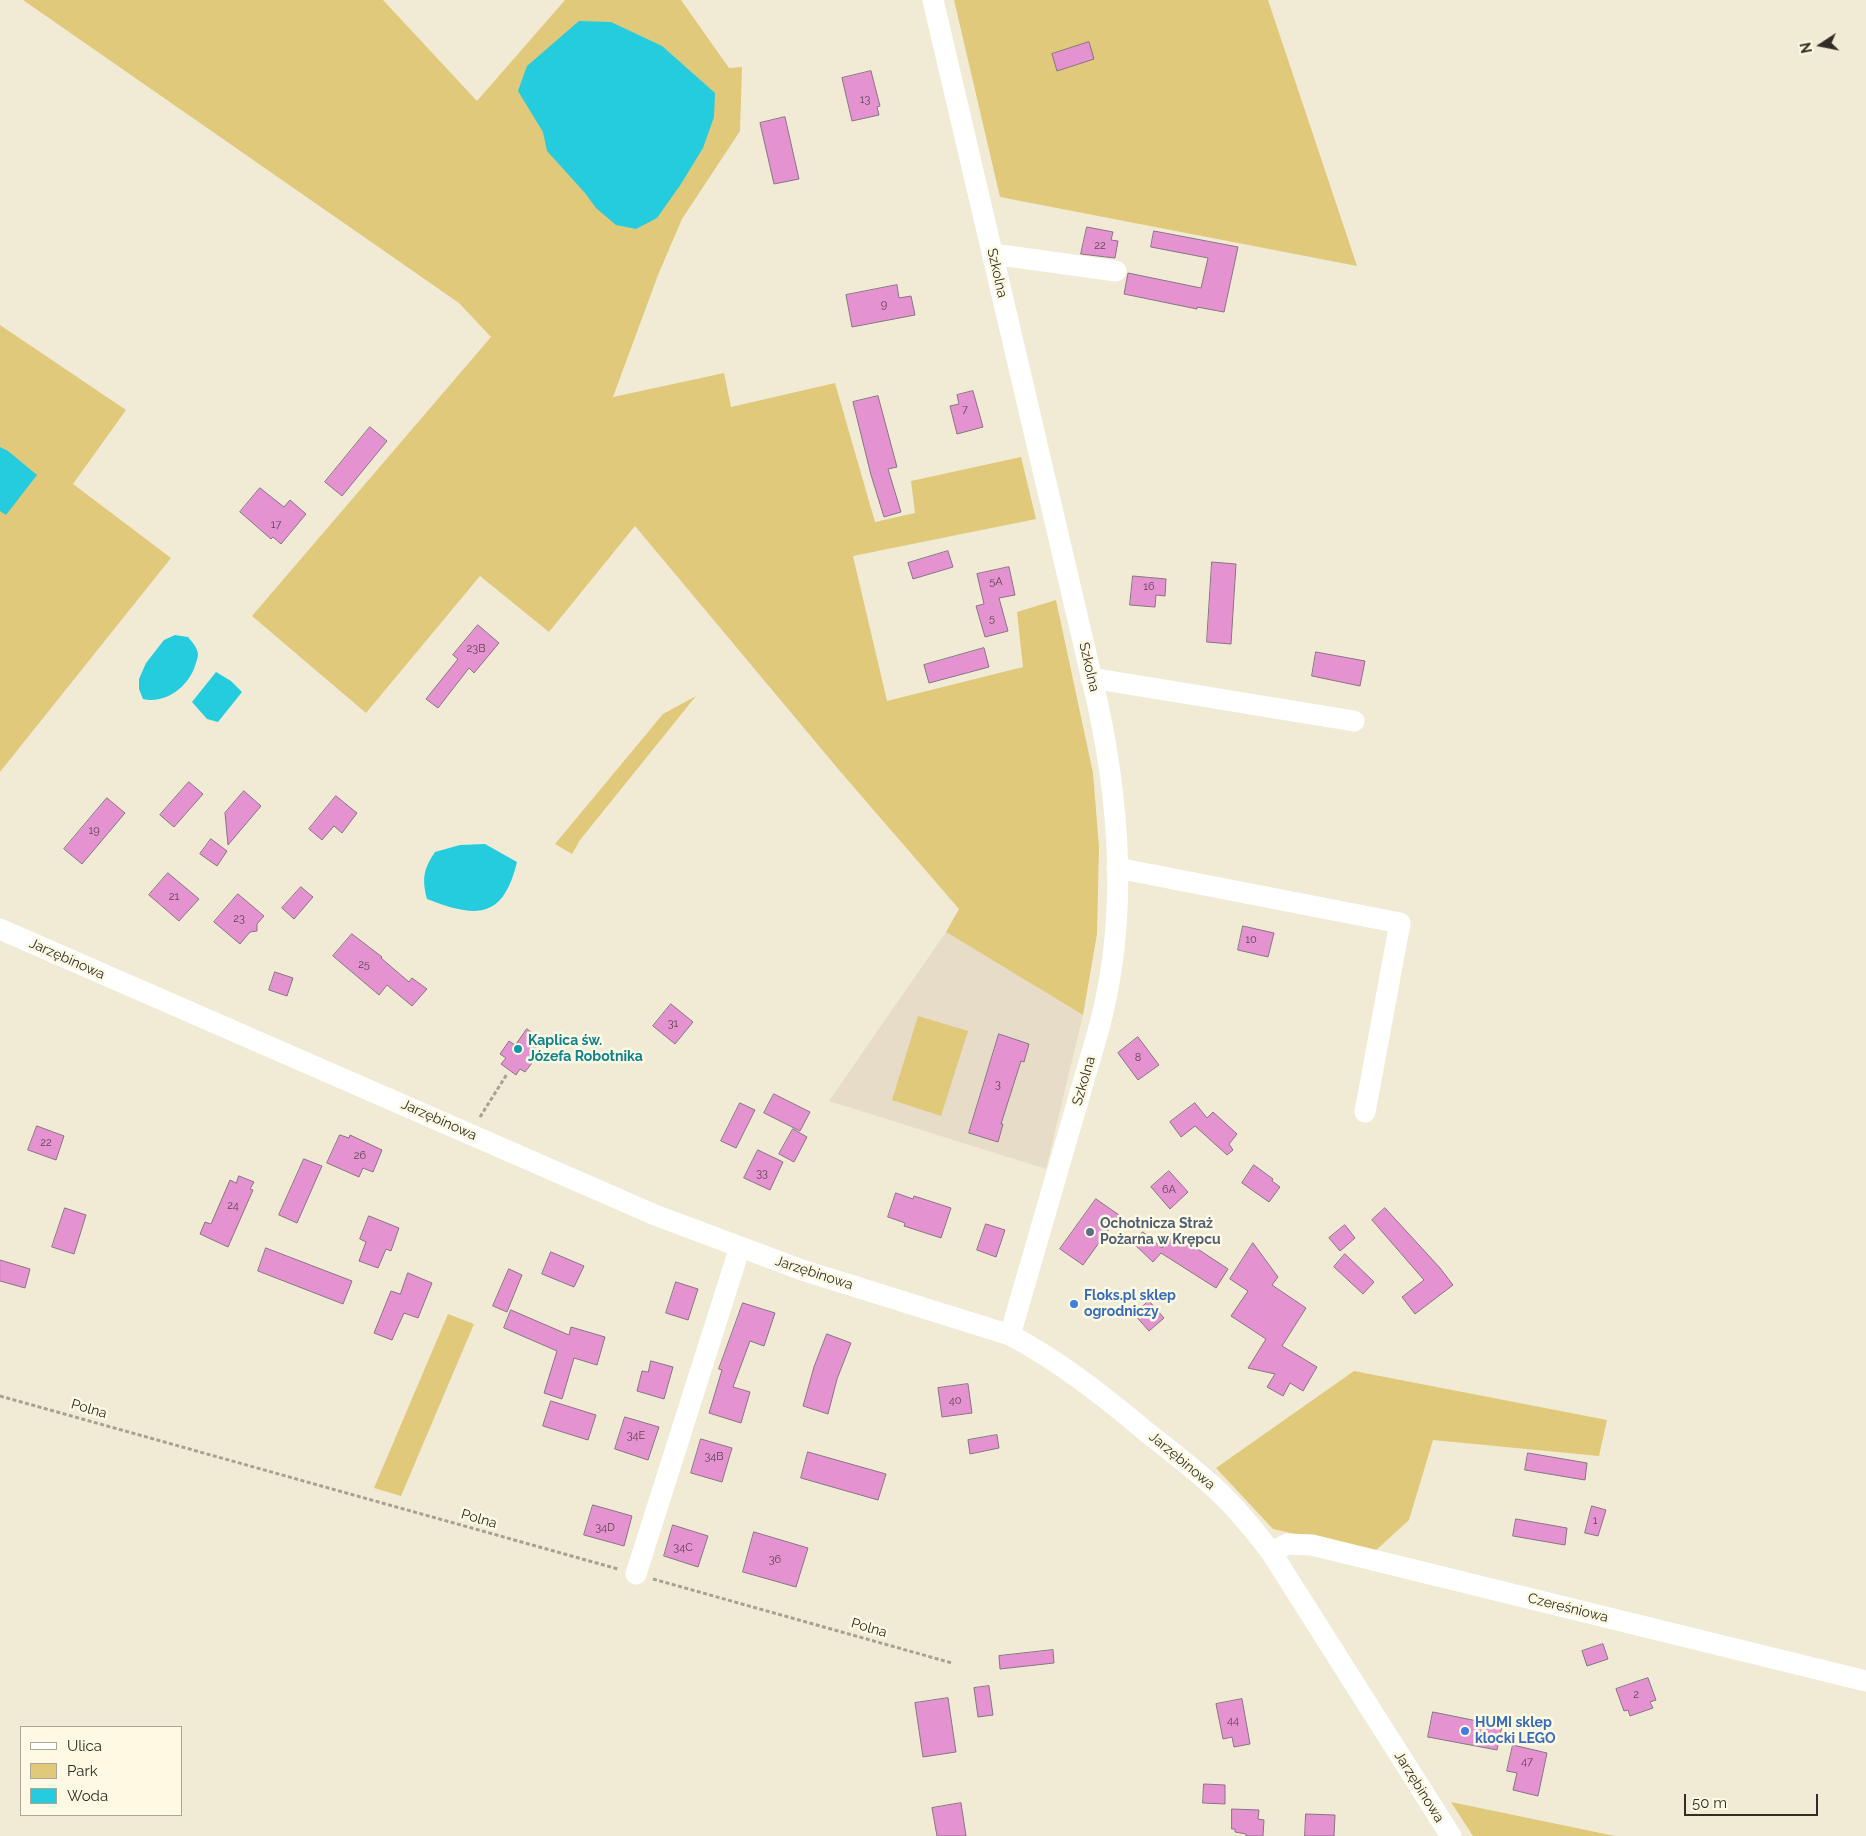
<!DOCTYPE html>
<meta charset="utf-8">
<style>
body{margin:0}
#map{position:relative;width:1866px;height:1836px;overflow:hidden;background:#f1ebd6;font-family:Raleway,sans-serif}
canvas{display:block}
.legend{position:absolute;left:20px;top:1726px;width:162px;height:90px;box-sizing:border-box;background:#fef9e3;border:1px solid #aba797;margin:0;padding:6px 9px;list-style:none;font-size:15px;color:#2f2d25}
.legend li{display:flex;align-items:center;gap:10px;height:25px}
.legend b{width:25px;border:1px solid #aba797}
.north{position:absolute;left:1796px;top:20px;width:50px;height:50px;-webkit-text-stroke:4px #fef9e3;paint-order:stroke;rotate:259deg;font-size:14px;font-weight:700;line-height:20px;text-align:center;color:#2f2d25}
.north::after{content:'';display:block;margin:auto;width:18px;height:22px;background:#2f2d25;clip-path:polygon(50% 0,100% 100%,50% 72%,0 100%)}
.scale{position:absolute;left:1684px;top:1794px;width:134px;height:22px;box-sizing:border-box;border:2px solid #2f2d25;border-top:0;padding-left:6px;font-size:15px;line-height:18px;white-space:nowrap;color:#2f2d25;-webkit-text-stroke:4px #fef9e3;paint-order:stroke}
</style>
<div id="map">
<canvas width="1866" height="1836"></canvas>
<ul class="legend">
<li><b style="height:6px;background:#fff"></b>Ulica</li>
<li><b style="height:14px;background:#e0c97a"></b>Park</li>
<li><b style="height:14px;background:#24ccdd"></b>Woda</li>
</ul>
<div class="north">N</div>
<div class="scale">50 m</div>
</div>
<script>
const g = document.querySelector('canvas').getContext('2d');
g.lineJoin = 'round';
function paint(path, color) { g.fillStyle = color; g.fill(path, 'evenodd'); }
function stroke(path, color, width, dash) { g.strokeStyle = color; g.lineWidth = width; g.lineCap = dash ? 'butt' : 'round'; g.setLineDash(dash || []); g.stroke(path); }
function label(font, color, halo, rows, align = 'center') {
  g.font = font + ' Raleway,sans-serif'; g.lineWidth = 5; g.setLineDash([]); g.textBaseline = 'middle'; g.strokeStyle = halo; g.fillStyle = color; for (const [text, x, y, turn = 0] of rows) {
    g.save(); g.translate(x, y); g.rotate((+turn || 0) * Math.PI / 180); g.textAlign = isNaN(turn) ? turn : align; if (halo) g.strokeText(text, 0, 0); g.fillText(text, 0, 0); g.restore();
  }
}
const education = new Path2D(`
 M946 932 1083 1015 1046 1169 829 1101Z`);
const green = new Path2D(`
 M23 0H383L477 101 565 0H681L729 68 742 67 740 131 682 219 658 275 613 397 724 373 731 407 835 383 875 522 915 513 911 481 1021 457 1036 519 853 556 887 701 1023 667 1017 612 1056 600 1093 773 1099 847 1097 934 1083 1015 946 932 959 909 839 770 635 526 549 632 480 576 366 713 252 616 491 337 459 303Z
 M954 0H1268L1357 266 1000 197Z
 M0 325 126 410 73 484 171 558 0 772Z
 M696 696 580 840 572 854 555 844 663 714Z
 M918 1016 968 1031 941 1116 892 1100Z
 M448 1314 474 1324 401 1496 374 1488Z
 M1354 1371 1607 1420 1599 1456 1433 1440 1409 1520 1374 1552 1273 1529 1216 1468Z
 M1451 1802 1615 1836H1473Z`);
const water = new Path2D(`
 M579 21 611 22 662 46 715 93 714 117 703 148 681 184 657 218 636 229 616 225 596 208 585 193 547 151 543 132 518 91 527 66Z
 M0 447 8 451 37 475 6 515 0 511Z
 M175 635 188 637C192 642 197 647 198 654 198 658 196 662 195 666 188 687 166 704 143 699L139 689V679L146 663 164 640Z
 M216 672 231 681 242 692 218 722 207 719 192 702Z
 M485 844 517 862C503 920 476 918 427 899 422 879 423 870 435 852L460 845Z`);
const building = new Path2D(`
 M1089 42 1094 59 1057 71 1052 54Z
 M871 71 880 106 877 107 879 115 852 121 842 78Z
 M785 117 799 179 774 184 760 123Z
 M1087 227 1113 232 1111 240 1118 241 1115 258 1081 254Z
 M1154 231 1238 247 1224 312 1197 307V309L1124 294 1128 273 1201 288 1208 258 1151 247Z
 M897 285 899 298 911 296 915 315 852 327 846 295Z
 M973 391 983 427 957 434 950 406 959 404 957 395Z
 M878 396 897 467 888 469 901 512 884 517 871 475 853 402Z
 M370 427 387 441 342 496 325 482Z
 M260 488 284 507 290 500 306 514 281 544 273 537 271 539 240 512Z
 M948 551 953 567 913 579 908 563Z
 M1212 562 1236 564 1231 644 1207 642Z
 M1009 567 1015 595 999 598 1008 631 985 637 976 606 984 604 977 574Z
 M1133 576 1166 579 1165 596 1156 595 1155 607 1130 605Z
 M478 625 499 643 474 673 469 668 438 708 426 699 458 659 453 655Z
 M984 648 989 667 929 683 924 665Z
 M1316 652 1365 661 1360 686 1312 676Z
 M189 782 203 794 174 827 160 815Z
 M244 791 261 806 228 845 225 813Z
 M336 796 357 813 342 833 334 826 322 840 309 829Z
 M107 798 125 813 82 864 64 849Z
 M211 839 227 851 217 866 200 854Z
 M168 873 199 899 179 921 149 895Z
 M301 887 313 897 294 919 282 908Z
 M238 894 264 916 257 924V931L250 932 240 944 214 922Z
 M1243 926 1274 933 1268 957 1238 950Z
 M352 934 382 957 381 958 409 982 412 978 427 989 412 1006 387 985 379 995 333 956Z
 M275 972 293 978 287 996 269 990Z
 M671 1004 693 1022 675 1044 653 1026Z
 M527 1029 541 1039 530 1055 535 1059 525 1072 520 1069 516 1075 501 1064 506 1058 500 1054 509 1041 515 1045Z
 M999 1034 1029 1044 1024 1062 1021 1061 1001 1124H1003L998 1142 969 1133Z
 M1138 1037 1159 1065 1138 1080 1118 1053Z
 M774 1094 810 1112 800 1131 764 1113Z
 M740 1103 755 1110 736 1148 721 1141Z
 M1195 1103 1207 1118 1213 1112 1237 1134 1229 1144 1233 1150 1227 1155 1195 1126 1181 1137 1170 1122Z
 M37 1126 64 1136 56 1160 28 1150Z
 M793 1129 807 1137 794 1162 779 1154Z
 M340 1135 349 1138 350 1135 382 1150 373 1172 363 1168 359 1177 327 1163Z
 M758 1150 783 1162 770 1190 744 1178Z
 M304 1159 322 1166 297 1223 279 1215Z
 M1254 1165 1273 1179 1272 1181 1280 1187 1269 1202 1242 1183Z
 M1169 1171 1188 1192 1170 1209 1151 1187Z
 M239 1176 254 1182 250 1189 253 1190 228 1247 200 1234 205 1222 211 1224 230 1180 236 1183Z
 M896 1193 913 1199 914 1196 951 1208 941 1238 904 1226 905 1223 888 1217Z
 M1096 1199 1119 1215 1083 1265 1060 1249Z
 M65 1208 86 1215 74 1254 52 1247Z
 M1385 1208 1440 1268 1453 1285 1415 1314 1402 1297 1424 1280 1372 1220Z
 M369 1216 399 1228 391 1251 386 1249 378 1268 359 1261 366 1242 360 1239Z
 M986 1224 1005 1230 996 1257 977 1250Z
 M1345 1225 1355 1238 1340 1251 1329 1238Z
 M1143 1232 1162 1248 1172 1232 1228 1269 1216 1288 1161 1253 1153 1262 1133 1243Z
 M1253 1243 1278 1277 1272 1285 1306 1308 1282 1346 1317 1367 1303 1391 1290 1383 1283 1396 1267 1387 1275 1374 1248 1368 1266 1339 1231 1316 1248 1291 1230 1279Z
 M266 1248 352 1281 343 1304 258 1271Z
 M551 1252 584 1266 574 1287 542 1274Z
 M1345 1254 1374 1282 1363 1294 1334 1267Z
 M0 1260 30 1269 25 1288 0 1281Z
 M509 1269 522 1275 507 1312 493 1306Z
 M408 1273 432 1283 418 1318 404 1313 392 1340 374 1333 391 1291 400 1294Z
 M676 1282 698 1289 688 1320 666 1313Z
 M1149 1301 1164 1318 1149 1331 1134 1314Z
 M743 1303 775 1313 764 1346 750 1341 733 1387 750 1392 741 1423 709 1413 722 1370 719 1369Z
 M511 1310 569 1335 571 1327 605 1337 597 1365 574 1358 562 1399 544 1393 557 1351 504 1328Z
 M827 1334 851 1343 837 1379 828 1414 803 1406 814 1367Z
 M651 1361 673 1367 664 1399 637 1391 642 1371 648 1372Z
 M968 1384 972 1413 942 1417 938 1388Z
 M551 1401 596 1415 588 1440 543 1426Z
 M625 1417 659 1427 648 1460 615 1449Z
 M997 1435 999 1448 970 1454 968 1440Z
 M701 1439 732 1448 722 1482 691 1473Z
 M808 1452 886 1474 878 1500 801 1478Z
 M1528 1453 1587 1463 1585 1480 1525 1470Z
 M593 1505 632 1516 624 1546 584 1535Z
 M1592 1506 1606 1510 1598 1536 1585 1533Z
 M1516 1519 1567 1528 1565 1545 1513 1536Z
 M673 1525 708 1536 698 1567 664 1556Z
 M754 1532 808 1548 796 1587 743 1572Z
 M1603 1644 1608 1659 1587 1666 1582 1651Z
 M1053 1650 1054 1663 1000 1669 999 1656Z
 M1648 1678 1656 1700 1650 1702 1653 1708 1630 1716 1628 1710 1624 1711 1616 1689Z
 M989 1686 993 1715 978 1717 974 1688Z
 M948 1698 956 1752 923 1757 915 1703Z
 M1242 1699 1250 1744 1234 1747 1232 1737 1223 1739 1216 1704Z
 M1433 1712 1502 1726 1497 1750 1428 1737Z
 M1513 1745 1547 1753 1538 1796 1513 1790 1517 1773 1507 1771Z
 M1204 1784 1225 1785V1804L1203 1803Z
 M961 1803 966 1836H937L932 1808Z
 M1232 1809 1259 1810 1258 1819 1264 1820 1263 1836H1246V1834L1235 1832V1829H1232Z
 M1306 1814 1335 1815 1334 1836H1305Z`);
const path = new Path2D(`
 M480 1117 507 1074
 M0 1396 618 1569
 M653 1579 952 1663`);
const minor = new Path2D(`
 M933 0 1098 705C1121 813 1128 927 1097 1035L1010 1335
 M993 254 1116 271
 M1091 678 1354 721
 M1117 868 1400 923 1365 1112
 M0 929 655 1215 802 1270 1010 1335C1059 1361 1101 1394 1143 1429 1171 1452 1202 1474 1227 1500 1243 1516 1257 1534 1271 1552L1451 1836
 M1271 1552 1288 1544 1312 1545 1866 1681
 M636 1574 740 1247`);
const markers = [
 [518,1049,5,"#0f9aa8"],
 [1090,1232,5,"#5c6f8a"],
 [1074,1304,5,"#3f7fe0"],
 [1465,1731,5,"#3f7fe0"]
];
const numberNames = [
 ["13",865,100],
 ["22",1100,246],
 ["9",884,305],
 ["7",965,410],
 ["17",276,525],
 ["5A",996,582],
 ["16",1149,587],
 ["5",992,619],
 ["23B",476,649],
 ["19",94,831],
 ["21",174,897],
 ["23",239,919],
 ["10",1251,940],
 ["25",364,965],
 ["31",673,1024],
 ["8",1138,1058],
 ["3",998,1085],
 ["22",46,1143],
 ["26",360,1156],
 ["33",762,1174],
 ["6A",1169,1190],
 ["24",233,1206],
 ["40",955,1401],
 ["34E",636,1436],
 ["34B",714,1457],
 ["1",1595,1521],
 ["34D",605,1528],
 ["34C",683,1548],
 ["36",775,1560],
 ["2",1636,1695],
 ["44",1233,1721],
 ["47",1527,1762]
];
const streetNames = [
 ["Szkolna",997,273,77],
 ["Szkolna",1089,667,77],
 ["Jarzębinowa",67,959,24],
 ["Szkolna",1084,1081,-74],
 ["Jarzębinowa",439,1120,24],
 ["Jarzębinowa",814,1273,18],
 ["Polna",89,1409,16],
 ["Jarzębinowa",1182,1461,40],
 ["Polna",479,1519,16],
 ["Czereśniowa",1568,1608,14],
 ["Polna",869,1628,16],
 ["Jarzębinowa",1419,1787,58]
];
const cultureNames = [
 ["Kaplica św.",528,1041],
 ["Józefa Robotnika",528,1057]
];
const serviceNames = [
 ["Ochotnicza Straż",1100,1224],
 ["Pożarna w Krępcu",1100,1240]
];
const shopNames = [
 ["Floks.pl sklep",1084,1296],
 ["ogrodniczy",1084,1312],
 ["HUMI sklep",1475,1723],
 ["klocki LEGO",1475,1739]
];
paint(education, '#e7dcc8');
paint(green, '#e0c97a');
paint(water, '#24ccdd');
paint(building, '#e592d1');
stroke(building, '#867582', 1);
stroke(path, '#a6a191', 3, [4, 2.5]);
stroke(minor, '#fff', 21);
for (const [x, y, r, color] of markers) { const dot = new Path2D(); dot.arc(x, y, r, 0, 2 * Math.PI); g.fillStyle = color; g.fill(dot); stroke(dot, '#fef9e3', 2); }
label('11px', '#5c4650', null, numberNames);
label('14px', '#2f2d25', '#fef9e3', streetNames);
label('bold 14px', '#0d838f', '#fef9e3', cultureNames, 'left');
label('bold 14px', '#4e5e75', '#fef9e3', serviceNames, 'left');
label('bold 14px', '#366cbe', '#fef9e3', shopNames, 'left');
</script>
